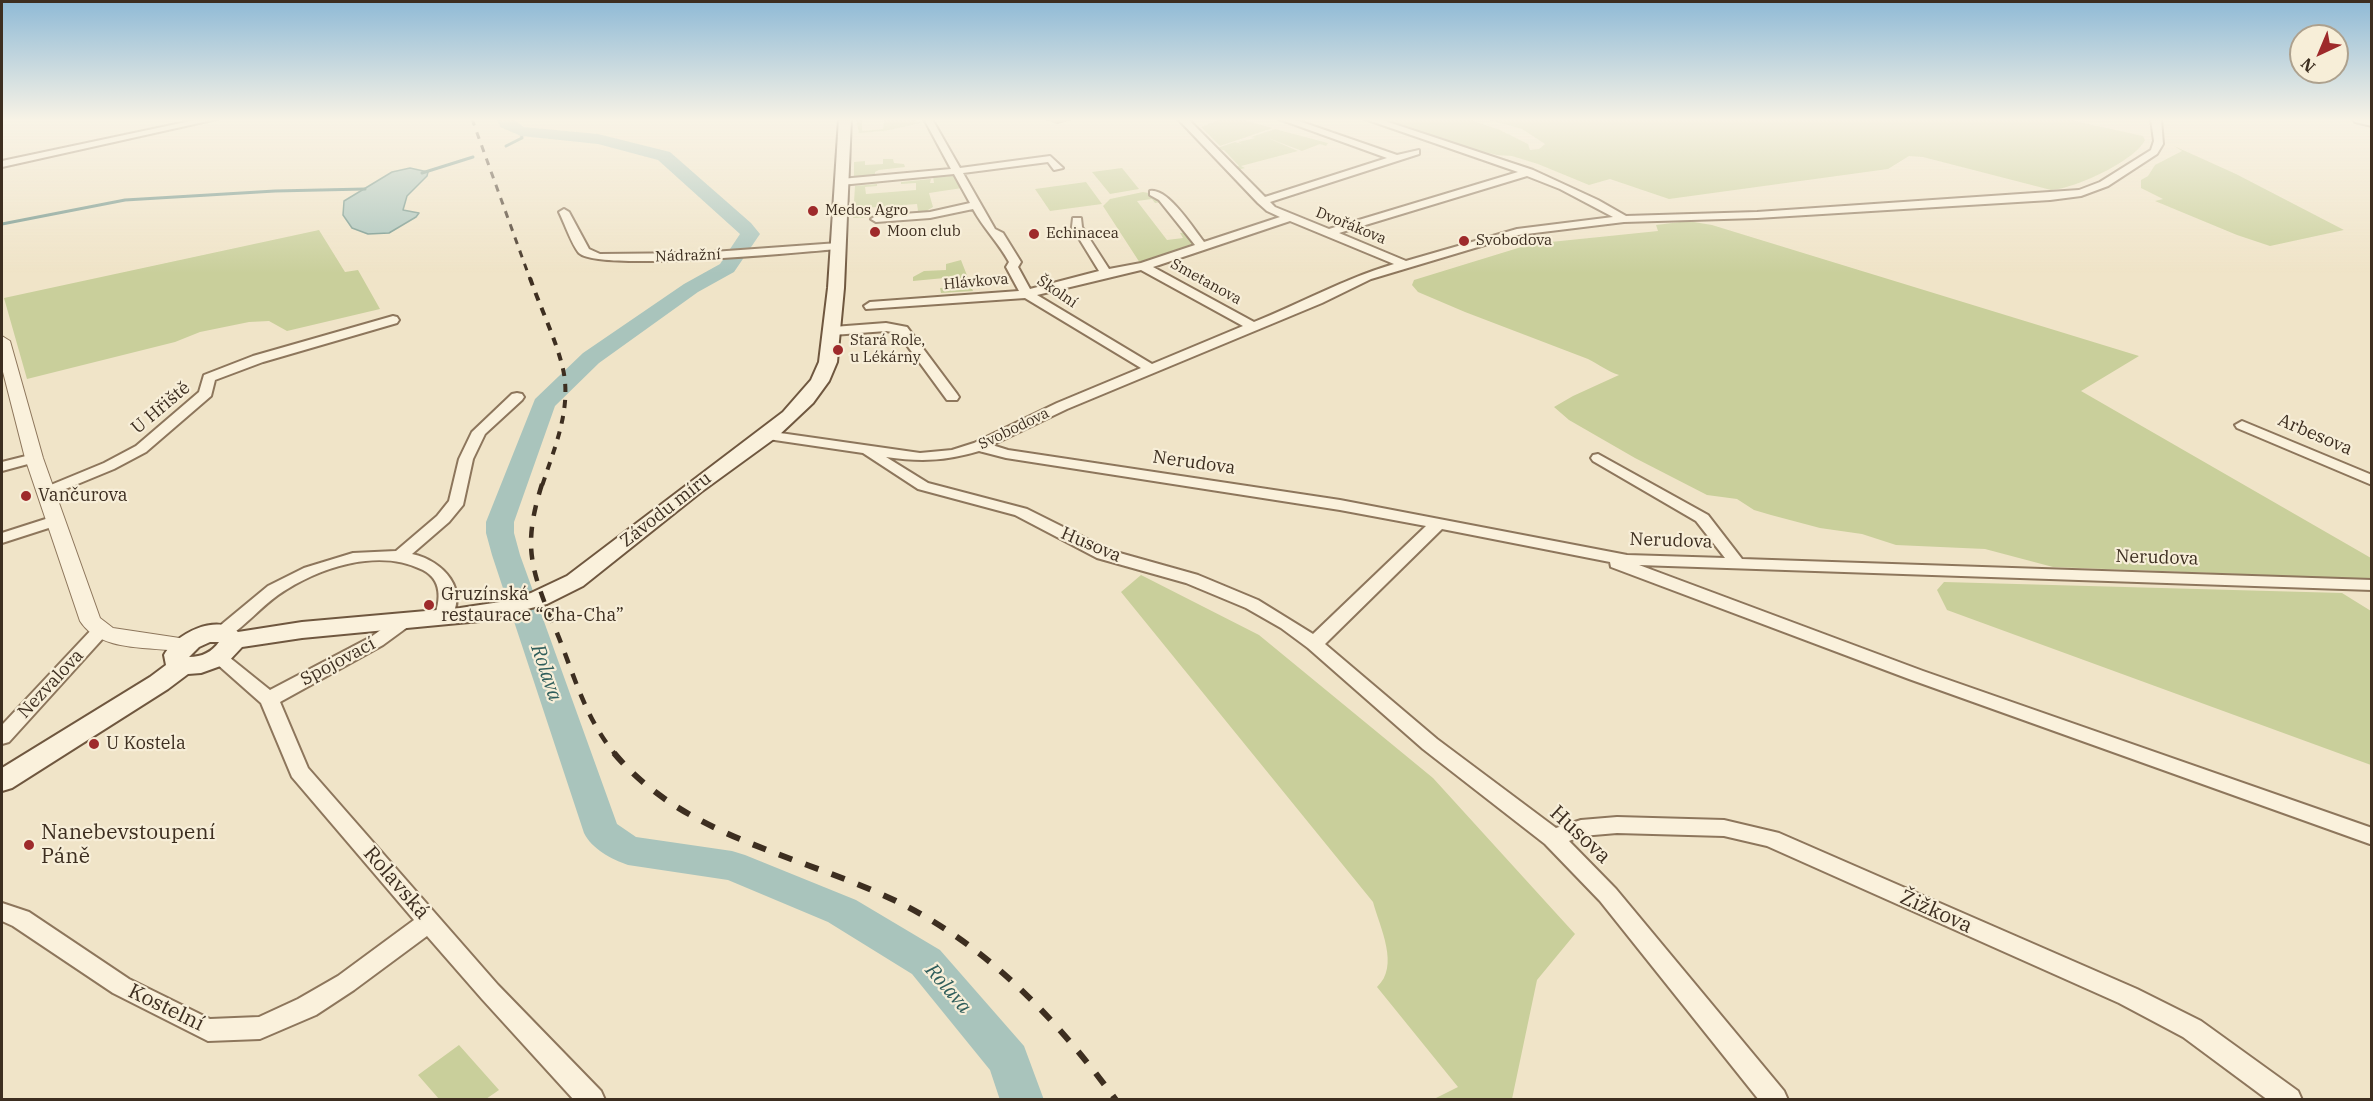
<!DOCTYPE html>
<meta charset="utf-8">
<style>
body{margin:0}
#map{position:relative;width:2373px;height:1101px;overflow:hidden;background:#f0e4c8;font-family:"IBM Plex Serif",serif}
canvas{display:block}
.frame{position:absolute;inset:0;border:3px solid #3d2e20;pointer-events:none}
.north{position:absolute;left:2289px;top:24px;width:60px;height:60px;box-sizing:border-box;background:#f7eed8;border:2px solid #ada18e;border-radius:50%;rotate:224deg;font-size:16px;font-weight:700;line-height:24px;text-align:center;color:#3d2e20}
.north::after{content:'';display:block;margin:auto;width:21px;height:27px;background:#9e2a2b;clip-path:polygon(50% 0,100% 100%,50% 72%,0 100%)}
</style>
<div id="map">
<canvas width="2373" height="1101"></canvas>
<div class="frame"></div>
<div class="north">N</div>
</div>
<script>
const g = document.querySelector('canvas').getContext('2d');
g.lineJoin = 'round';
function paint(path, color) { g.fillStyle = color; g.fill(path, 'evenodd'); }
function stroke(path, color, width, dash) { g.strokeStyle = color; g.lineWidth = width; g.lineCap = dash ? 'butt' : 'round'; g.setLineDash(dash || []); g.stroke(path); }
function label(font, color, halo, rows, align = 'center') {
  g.font = font + ' "IBM Plex Serif",serif'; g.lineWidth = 4.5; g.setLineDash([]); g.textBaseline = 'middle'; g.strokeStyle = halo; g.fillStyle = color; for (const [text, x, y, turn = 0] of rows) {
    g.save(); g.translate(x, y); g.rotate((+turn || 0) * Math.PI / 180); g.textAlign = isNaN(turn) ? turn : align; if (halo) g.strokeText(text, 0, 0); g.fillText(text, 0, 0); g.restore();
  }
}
const green = new Path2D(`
 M856 119H862V131L883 129 884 119H911L922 123 884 131 859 133Z
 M1221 119H1239L1273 128 1220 146 1201 127Z
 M1381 119H1467L1498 129 1528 144 1530 150 1539 149 1545 144 1522 129 1486 119H2066L2143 136 2145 140C2135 161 2074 189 2051 190L1923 157 1909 156 1888 169 1669 199 1610 179 1589 185 1538 164 1512 156 1497 155 1471 149Z
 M1275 129 1328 143 1326 146 1320 144 1302 151 1268 138 1298 151 1241 166 1245 168 1238 170 1232 167 1239 166 1224 150 1214 149 1235 142 1242 144 1238 142 1255 138 1251 137Z
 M2174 146 2236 174 2344 230 2270 246 2237 235 2155 201 2163 199 2141 188V180L2148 176 2155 165 2182 151Z
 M883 159H893L894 163 904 164 905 167 879 170 875 172V176H854V162L865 161V165L883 164Z
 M1122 168 1139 189 1110 194 1092 172Z
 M950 176H955L962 188 929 193 933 207 928 210 933 211 903 215 918 211 917 204 865 208V216L877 217 853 218 855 186 877 184V186L865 187 866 194 916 190V183L901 184V182L931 179 930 183H934L933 177Z
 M1086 182 1102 204 1050 211 1035 189Z
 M1143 192 1149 193 1163 202 1155 203 1152 199 1137 201 1167 240 1183 238 1180 233 1188 232 1195 246 1140 263 1103 206 1110 199Z
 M1688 221 1712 225 2139 356 2081 391 2371 558V579L2053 567 1985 549 1896 545 1862 534 1820 528 1771 515 1754 510 1737 499 1707 495 1635 458 1569 420 1554 407 1573 396 1619 375C1607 371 1600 365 1588 359L1465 312 1418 292 1412 285 1414 280 1531 244 1658 231 1656 225Z
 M319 230 345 272 358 270 380 309 287 331 269 321 249 322 200 332 175 342 27 379 4 298Z
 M961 260 973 291 941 293 940 288 956 287 955 277 913 281V277L924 271 946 270V264Z
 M1141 575 1259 635 1433 778 1575 934 1537 980 1512 1099H1434L1458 1087 1377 987C1400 966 1380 928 1373 902L1121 592Z
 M1944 582 2342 593 2371 611V765L1947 610 1937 590Z
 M459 1045 499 1090 486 1099H439L418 1075Z`);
const water = new Path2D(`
 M410 168 428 172 427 176 407 196 403 210 419 213 416 217 389 233 368 234 352 228 343 215 344 201 392 172Z`);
const stream = new Path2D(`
 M506 146 522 138 521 131
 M422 173 473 157
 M2 224 125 200 275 191 365 189`);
const river = new Path2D(`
 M497 119H513L524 127 598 134 670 152 751 223 760 234 734 272 698 292 599 363 555 406 514 522V533L520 555 617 824 636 837 732 851 745 855 856 900 940 950 1024 1046 1044 1100H1000L990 1070 912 974 828 922 728 880 628 865C611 859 592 849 584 833L492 555 486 533V522L535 399 583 353 684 284 720 264 740 234 658 160 598 144 521 136 500 127Z`);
const minor = new Path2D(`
 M200 119H217L2 167V161Z
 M924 119H932L960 168 1050 156 1063 168 1054 170 1048 162 963 173 995 229 1003 233 1021 262 1018 267 1030 289 1099 271 1072 227 1073 218H1081L1082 227 1109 269 1141 263 1195 245 1159 200 1150 195V191C1168 188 1193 228 1204 242L1280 217 1267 211 1258 203 1178 119H1188L1265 197 1387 158 1279 119H1293L1397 155 1419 150V154L1270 202 1275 207 1329 229 1518 172 1365 119H1379L1533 170 1598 200 1626 216 1757 212 2079 190 2100 182 2151 150 2154 141 2151 119H2161L2163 144 2157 154 2108 186 2081 196 2050 200 1757 218 1624 222 1518 235 1371 279 1322 303 1067 409 992 445 1008 450 1340 500 1627 555 1725 558 1696 521 1593 461 1591 458 1593 455 1598 454 1708 515 1742 559 2372 580V590L1639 565 1923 671 2372 828 2370 844 1909 679 1611 567 1610 562 1442 529 1325 644 1437 739 1556 828 1581 820 1617 817 1724 820 1779 833 2137 989 2201 1021 2298 1091 2302 1100H2268L2183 1037 2119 1003 1767 846 1724 836 1617 833 1582 836 1569 841 1616 889 1784 1091 1788 1100H1759L1600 901 1545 844 1423 749 1308 648 1281 628 1246 608 1186 583 1097 558 1015 515 918 489 863 453 761 438 759 435 761 432 766 431 920 453 952 450 974 443 1057 403 1141 368 1025 298 866 309 864 306 870 302 1019 291 1006 267 1009 262C998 242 984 229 973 209L930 218 876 222 871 219 876 216 930 212 970 203 954 174 841 185 836 182 841 179 951 169ZM1527 176 1560 189 1613 217 1517 229 1406 261 1339 233ZM1290 221 1394 264C1346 278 1301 303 1254 322L1153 267ZM1141 270 1243 326 1152 364 1037 295ZM979 451 1006 458 1340 510 1426 526 1313 634 1258 600 1198 575 1109 550 1027 509 928 483 886 457C921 462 945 461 979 451Z
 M564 209 569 212 589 249 600 254 699 253 838 243 844 246 838 249C800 252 599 272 579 253 572 245 564 222 559 212Z
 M393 316 397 317 399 320 397 323 263 362 215 380 211 396 146 452 114 469 51 495 46 497 38 492 41 489 104 463 136 446 199 392 204 375 253 356Z
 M886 323 907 327 957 394 959 397 957 400H947L898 333 886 331 833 335 827 331 833 327Z
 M517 393 522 394 524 397 522 400 485 434 473 459 463 505 449 522 412 554C444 561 470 590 449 622H437L434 618C441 599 442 580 423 570 378 547 317 568 278 595 260 608 246 625 228 637H216L213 633 216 629 268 586 304 568 353 553 396 551 437 516 449 501 459 459 472 432 512 394Z
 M2242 421 2372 475V485L2237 428 2235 425Z
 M34 454 41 458 39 461 2 471V462Z
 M55 516 61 518 63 521 61 524 2 543V533Z
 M403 616 409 618 412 622 409 626 383 645 280 702 308 768 498 985 601 1091 605 1100H574L482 999 427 936 354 990 316 1015 260 1039 208 1041 113 993 13 926 2 921V903L29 912 129 979 210 1019 259 1017 298 999 338 976 414 920 292 777 261 703 209 657 212 653H224L270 690 371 637 397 618Z
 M100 625 106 627 109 631 106 635 9 742 2 744V725L94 627Z`);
const tertiary = new Path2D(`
 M2 336 10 341 43 458 100 618 113 628 193 640 196 645 193 650 185 652C152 646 100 653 80 621L25 458 2 368Z`);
const secondary = new Path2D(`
 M839 119H851L844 288 837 362 829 381 813 403 778 436 701 492 583 586 547 604 480 621 302 638 242 647 226 664 201 673 188 674 168 689 12 788 2 791V768L150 677 166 665 164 655C176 634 216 613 238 632L302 622 460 608 500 602 531 593 567 576 783 412 811 380 819 362 828 288ZM210 642H219C212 652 202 657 189 657L199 647Z
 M2353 119H2372V126L2355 122Z`);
const railFar3 = new Path2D(`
 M472 119 530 279`);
const railFar2 = new Path2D(`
 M530 278C540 307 556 339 563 369 572 409 554 449 542 486`);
const railFar1 = new Path2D(`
 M542 484C536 503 531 523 531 543 531 577 549 612 561 643 576 682 588 722 615 754`);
const rail = new Path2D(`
 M614 753C686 839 803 855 900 903 990 948 1057 1020 1116 1100`);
const wall = new Path2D(`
 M1043 119H1075L1057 124Z`);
const shadedWall = new Path2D(`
 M1057 119H1075L1057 124Z`);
const markers = [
 [813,211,6,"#9e2a2b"],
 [875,232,6,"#9e2a2b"],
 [1034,234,6,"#9e2a2b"],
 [1464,241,6,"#9e2a2b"],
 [838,350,6,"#9e2a2b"],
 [26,496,6,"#9e2a2b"],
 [429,605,6,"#9e2a2b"],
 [94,744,6,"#9e2a2b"],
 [29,845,6,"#9e2a2b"]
];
const farPoinames = [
 ["Medos Agro",825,211],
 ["Moon club",887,232],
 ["Echinacea",1046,234],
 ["Svobodova",1476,241],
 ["Stará Role,",850,341],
 ["u Lékárny",850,358]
];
const farStreetnames = [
 ["Dvořákova",1351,226,22],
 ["Nádražní",688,256,-2],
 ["Hlávkova",976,282,-5],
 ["Smetanova",1206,282,29],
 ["Školní",1057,292,34],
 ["Svobodova",1014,429,-26]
];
const streetNames = [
 ["U Hřiště",161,408,-40],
 ["Arbesova",2315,435,23],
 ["Nerudova",1194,463,8],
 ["Závodu míru",666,510,-38],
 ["Nerudova",1671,541,2],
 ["Husova",1091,545,23],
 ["Nerudova",2157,558,2],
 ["Spojovací",338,662,-28],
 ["Nezvalova",51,684,-47]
];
const poiNames = [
 ["Vančurova",38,496],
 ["Gruzínská",441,595],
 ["restaurace “Cha-Cha”",441,616],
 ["U Kostela",106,744]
];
const waterNames = [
 ["Rolava",546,673,71],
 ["Rolava",948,989,49]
];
const nearPoinames = [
 ["Nanebevstoupení",41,833],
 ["Páně",41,857]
];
const nearStreetnames = [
 ["Husova",1580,835,43],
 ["Rolavská",396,883,49],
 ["Žižkova",1936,912,24],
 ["Kostelní",166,1008,26]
];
paint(green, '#c9cf9b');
paint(water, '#a9c4bc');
stroke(water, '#6f938a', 1.5);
stroke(stream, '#6f938a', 3);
paint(river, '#a9c4bc');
stroke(minor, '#8d765c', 4);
stroke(tertiary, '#8d765c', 2);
stroke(secondary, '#6f573f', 4);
paint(minor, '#faf1dc');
paint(tertiary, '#faf1dc');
paint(secondary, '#faf1dc');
stroke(railFar3, '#3d2e20', 3, [7, 7]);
stroke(railFar2, '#3d2e20', 4, [8, 8]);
stroke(railFar1, '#3d2e20', 4.5, [11, 11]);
stroke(rail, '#3d2e20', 6, [14, 14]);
paint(wall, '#b2896c');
paint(shadedWall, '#916f58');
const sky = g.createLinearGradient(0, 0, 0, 273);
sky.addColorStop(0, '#8fbad6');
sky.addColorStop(0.44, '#f8f3e6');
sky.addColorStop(1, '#f8f3e600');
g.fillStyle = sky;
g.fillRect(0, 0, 2373, 273);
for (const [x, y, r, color] of markers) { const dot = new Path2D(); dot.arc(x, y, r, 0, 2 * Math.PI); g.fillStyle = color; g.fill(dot); stroke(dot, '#f7eed8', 2); }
label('15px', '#3d2e20', '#f7eed8', farPoinames, 'left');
label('15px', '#3d2e20', '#f7eed8', farStreetnames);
label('18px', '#3d2e20', '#f7eed8', streetNames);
label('18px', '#3d2e20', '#f7eed8', poiNames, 'left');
label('italic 20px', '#2f5d5a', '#f7eed8', waterNames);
label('21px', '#3d2e20', '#f7eed8', nearPoinames, 'left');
label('21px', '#3d2e20', '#f7eed8', nearStreetnames);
</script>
